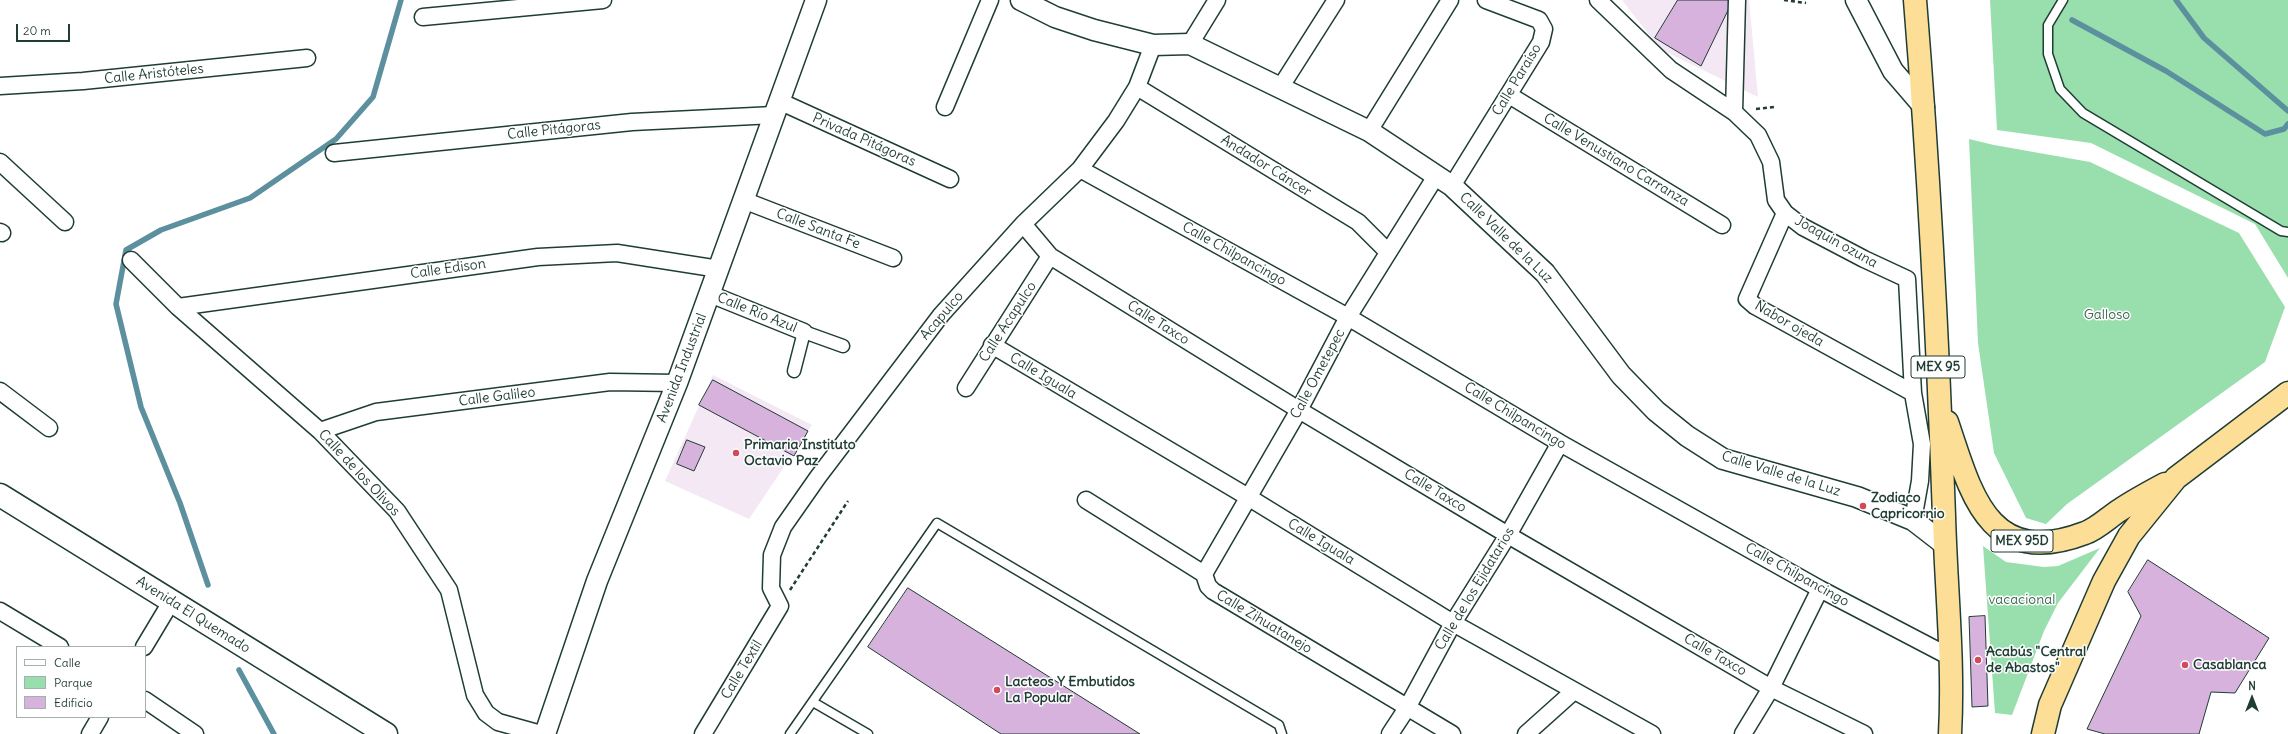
<!DOCTYPE html>
<meta charset="utf-8">
<style>
body{margin:0}
#map{position:relative;width:2288px;height:734px;overflow:hidden;background:#fff;font-family:Delius,sans-serif}
canvas{display:block}
.legend{position:absolute;left:16px;top:646px;width:130px;height:72px;box-sizing:border-box;background:#fff;border:1px solid #a5b1ae;margin:0;padding:5px 7px;list-style:none;font-size:12px;color:#1f3d34}
.legend li{display:flex;align-items:center;gap:8px;height:20px}
.legend b{width:20px;border:1px solid #a5b1ae}
.north{position:absolute;left:2232px;top:678px;width:40px;height:40px;-webkit-text-stroke:3px #fff;paint-order:stroke;rotate:0deg;font-size:11px;font-weight:700;line-height:16px;text-align:center;color:#1f3d34}
.north::after{content:'';display:block;margin:auto;width:14px;height:18px;background:#1f3d34;clip-path:polygon(50% 0,100% 100%,50% 72%,0 100%)}
.scale{position:absolute;left:16px;top:24px;width:54px;height:18px;box-sizing:border-box;border:2px solid #1f3d34;border-top:0;padding-left:5px;font-size:12px;line-height:14px;white-space:nowrap;color:#1f3d34;-webkit-text-stroke:3px #fff;paint-order:stroke}
</style>
<div id="map">
<canvas width="2288" height="734"></canvas>
<ul class="legend">
<li><b style="height:5px;background:#fff"></b>Calle</li>
<li><b style="height:11px;background:#98dfad"></b>Parque</li>
<li><b style="height:11px;background:#d6b2dc"></b>Edificio</li>
</ul>
<div class="north">N</div>
<div class="scale">20 m</div>
</div>
<script>
const g = document.querySelector('canvas').getContext('2d');
g.lineJoin = 'round';
function paint(path, color) { g.fillStyle = color; g.fill(path, 'evenodd'); }
function stroke(path, color, width, dash) { g.strokeStyle = color; g.lineWidth = width; g.lineCap = dash ? 'butt' : 'round'; g.setLineDash(dash || []); g.stroke(path); }
function label(font, color, halo, rows, align = 'center') {
  g.font = font + ' Delius,sans-serif'; g.lineWidth = 3; g.setLineDash([]); g.textBaseline = 'middle'; g.strokeStyle = halo; g.fillStyle = color; for (const [text, x, y, turn = 0] of rows) {
    g.save(); g.translate(x, y); g.rotate((+turn || 0) * Math.PI / 180); g.textAlign = isNaN(turn) ? turn : align; if (halo) g.strokeText(text, 0, 0); g.fillText(text, 0, 0); g.restore();
  }
}
const built = new Path2D(`
 M1622 0H1749L1758 97 1660 49Z
 M713 375 812 425 749 519 665 481Z`);
const green = new Path2D(`
 M1990 0H2288V278L2255 224 2091 143 1997 130Z
 M1969 139 1994 145 2090 162 2239 233 2285 307 2265 362 2067 504 2046 524 2026 518 1994 453 1978 343Z
 M1983 546 2006 562 2044 567 2058 566 2100 548 2058 603 2044 631 2012 715 1995 713Z`);
const stream = new Path2D(`
 M2176 0 2204 38 2288 111
 M2072 20 2166 71 2265 134 2284 129 2288 124
 M208 585 180 503 141 407 116 304 126 250 161 230 250 198 336 139 373 97 401 0
 M239 670 274 734`);
const building = new Path2D(`
 M1678 0H1733L1701 66 1655 38Z
 M713 380 808 431 794 456 699 405Z
 M687 440 705 447 694 471 677 464Z
 M2148 560 2269 638 2235 693 2211 692 2199 734H2105L2087 729 2141 616 2128 592Z
 M908 588 1140 734H1001L868 647Z
 M1985 616 1988 706 1972 707 1969 617Z`);
const path = new Path2D(`
 M1784 0 1806 3
 M1756 109 1775 107
 M790 590 848 501`);
const service = new Path2D(`
 M2063 0 2048 25V54L2060 89 2083 113 2281 231 2288 232
 M813 702 868 734
 M790 734 937 523 1279 725 1282 734`);
const pedestrian = new Path2D(`
 M794 371 804 332 843 346`);
const minor = new Path2D(`
 M1598 0 1671 70 1734 112 1758 135 1771 162 1776 200 1785 213 1803 227 1864 259 1907 279 1913 393 1922 444 1920 481 1913 520
 M423 17 603 0
 M1190 44 1217 0
 M0 86 83 81 307 58
 M1137 87 1358 222 1388 252
 M1280 88 1336 0
 M1509 95 1722 225
 M779 101 950 179
 M945 107 990 0
 M1734 112 1737 0
 M1369 131 1450 0
 M334 153 632 122 774 115
 M0 162 65 222
 M1080 169 1348 317 1560 443 1820 589 1952 658
 M1452 186 1541 42 1544 29 1539 20 1486 0
 M743 200 893 258
 M1785 213 1747 299 1755 306 1913 393
 M1023 224 1050 256 1299 410 1508 535 1771 688 1864 734
 M0 232 2 233
 M131 260 178 307 320 431 397 511 449 590 475 695 486 713 498 722 541 734
 M710 294 804 332
 M178 307 538 257 617 253 719 269
 M992 345 1248 497 1453 623 1652 734
 M966 388 1050 256
 M0 391 49 428
 M320 431 376 412 610 382 677 383
 M1086 500 1204 574 1208 586 1213 591 1452 734
 M1204 574 1299 410 1348 317 1436 176
 M0 611 60 647
 M144 647 171 602
 M145 700 195 734
 M90 734 100 717
 M703 734 780 606 771 588 772 555 783 527 818 477 941 315 1023 224 1080 169 1116 121 1137 87 1153 45
 M1390 734 1407 708 1453 623 1508 535 1560 443
 M1526 734 1574 691
 M1743 734 1771 688 1820 589`);
const tertiary = new Path2D(`
 M1021 0 1055 17 1094 30 1153 45 1190 44 1369 131 1452 186 1545 273 1621 375 1656 411 1687 436 1723 459 1857 497 1913 520 1944 544
 M1856 0 1893 71 1924 107
 M545 734 597 581 677 383 816 0`);
const secondary = new Path2D(`
 M0 495 386 734`);
const trunk = new Path2D(`
 M1915 0C1929 172 1938 344 1944 516 1946 589 1954 661 1950 734
 M1947 422C1971 493 1988 570 2085 533 2097 529 2109 517 2120 510 2135 500 2150 492 2165 484
 M2043 734 2050 705 2104 581 2129 536 2176 478 2288 393`);
const markers = [
 [736,453,4,"#d1495b"],
 [1863,506,4,"#d1495b"],
 [1978,660,4,"#d1495b"],
 [2185,665,4,"#d1495b"],
 [997,690,4,"#d1495b"]
];
const shields = [
 [1938,367,54],
 [2022,541,62]
];
const shieldNames = [
 ["MEX 95",1938,367],
 ["MEX 95D",2022,541]
];
const streetNames = [
 ["Calle Aristóteles",154,74,-6],
 ["Calle Paraíso",1517,80,-59],
 ["Calle Pitágoras",554,130,-6],
 ["Privada Pitágoras",864,140,24],
 ["Calle Venustiano Carranza",1616,160,31],
 ["Andador Cáncer",1266,166,32],
 ["Calle Santa Fe",818,229,21],
 ["Calle Valle de la Luz",1506,238,44],
 ["Joaquin ozuna",1836,242,29],
 ["Calle Chilpancingo",1234,254,29],
 ["Calle Edison",448,269,-8],
 ["Calle Río Azul",757,313,22],
 ["Acapulco",942,316,-50],
 ["Calle Acapulco",1008,322,-57],
 ["Calle Taxco",1158,323,32],
 ["Nabor ojeda",1789,324,30],
 ["Avenida Industrial",682,368,-69],
 ["Calle Ometepec",1318,374,-62],
 ["Calle Iguala",1043,376,31],
 ["Calle Galileo",497,397,-7],
 ["Calle Chilpancingo",1515,416,31],
 ["Calle de los Olivos",359,473,47],
 ["Calle Valle de la Luz",1781,474,17],
 ["Calle Taxco",1435,491,31],
 ["Calle Iguala",1321,542,31],
 ["Calle Chilpancingo",1797,575,29],
 ["Calle de los Ejidatarios",1475,589,-59],
 ["Avenida El Quemado",193,615,32],
 ["Calle Zihuatanejo",1264,622,31],
 ["Calle Taxco",1715,655,30],
 ["Calle Textil",742,670,-59]
];
const parkNames = [
 ["Galloso",2107,315],
 ["vacacional",2022,600]
];
const poiNames = [
 ["Primaria Instituto",744,445],
 ["Octavio Paz",744,461],
 ["Zodiaco",1871,498],
 ["Capricornio",1871,514],
 ["Acabús \"Central",1986,652],
 ["de Abastos\"",1986,668],
 ["Casablanca",2193,665],
 ["Lacteos Y Embutidos",1005,682],
 ["La Popular",1005,698]
];
paint(built, '#f3e8f4');
paint(green, '#98dfad');
stroke(stream, '#5c909e', 5.5);
paint(building, '#d6b2dc');
stroke(building, '#1f3d34', 1);
stroke(service, '#1f3d34', 11);
stroke(pedestrian, '#1f3d34', 15);
stroke(minor, '#1f3d34', 19);
stroke(tertiary, '#1f3d34', 23);
stroke(secondary, '#1f3d34', 25);
stroke(trunk, '#1f3d34', 25);
stroke(path, '#1f3d34', 2.5, [4, 3]);
stroke(service, '#fff', 8);
stroke(pedestrian, '#fff', 12);
stroke(minor, '#fff', 16);
stroke(tertiary, '#fff', 20);
stroke(secondary, '#fff', 22);
stroke(trunk, '#fcde96', 22);
for (const [x, y, r, color] of markers) { const dot = new Path2D(); dot.arc(x, y, r, 0, 2 * Math.PI); g.fillStyle = color; g.fill(dot); stroke(dot, '#fff', 1.5); }
for (const [x, y, w] of shields) { const box = new Path2D(); box.roundRect(x - w / 2, y - 11, w, 22, 3); g.fillStyle = '#fff'; g.fill(box); stroke(box, '#1f3d34', 1); }
label('bold 13px', '#1f3d34', null, shieldNames);
label('14px', '#1f3d34', '#fff', streetNames);
label('14px', '#3d6652', '#fff', parkNames);
label('bold 14px', '#1f3d34', '#fff', poiNames, 'left');
</script>
